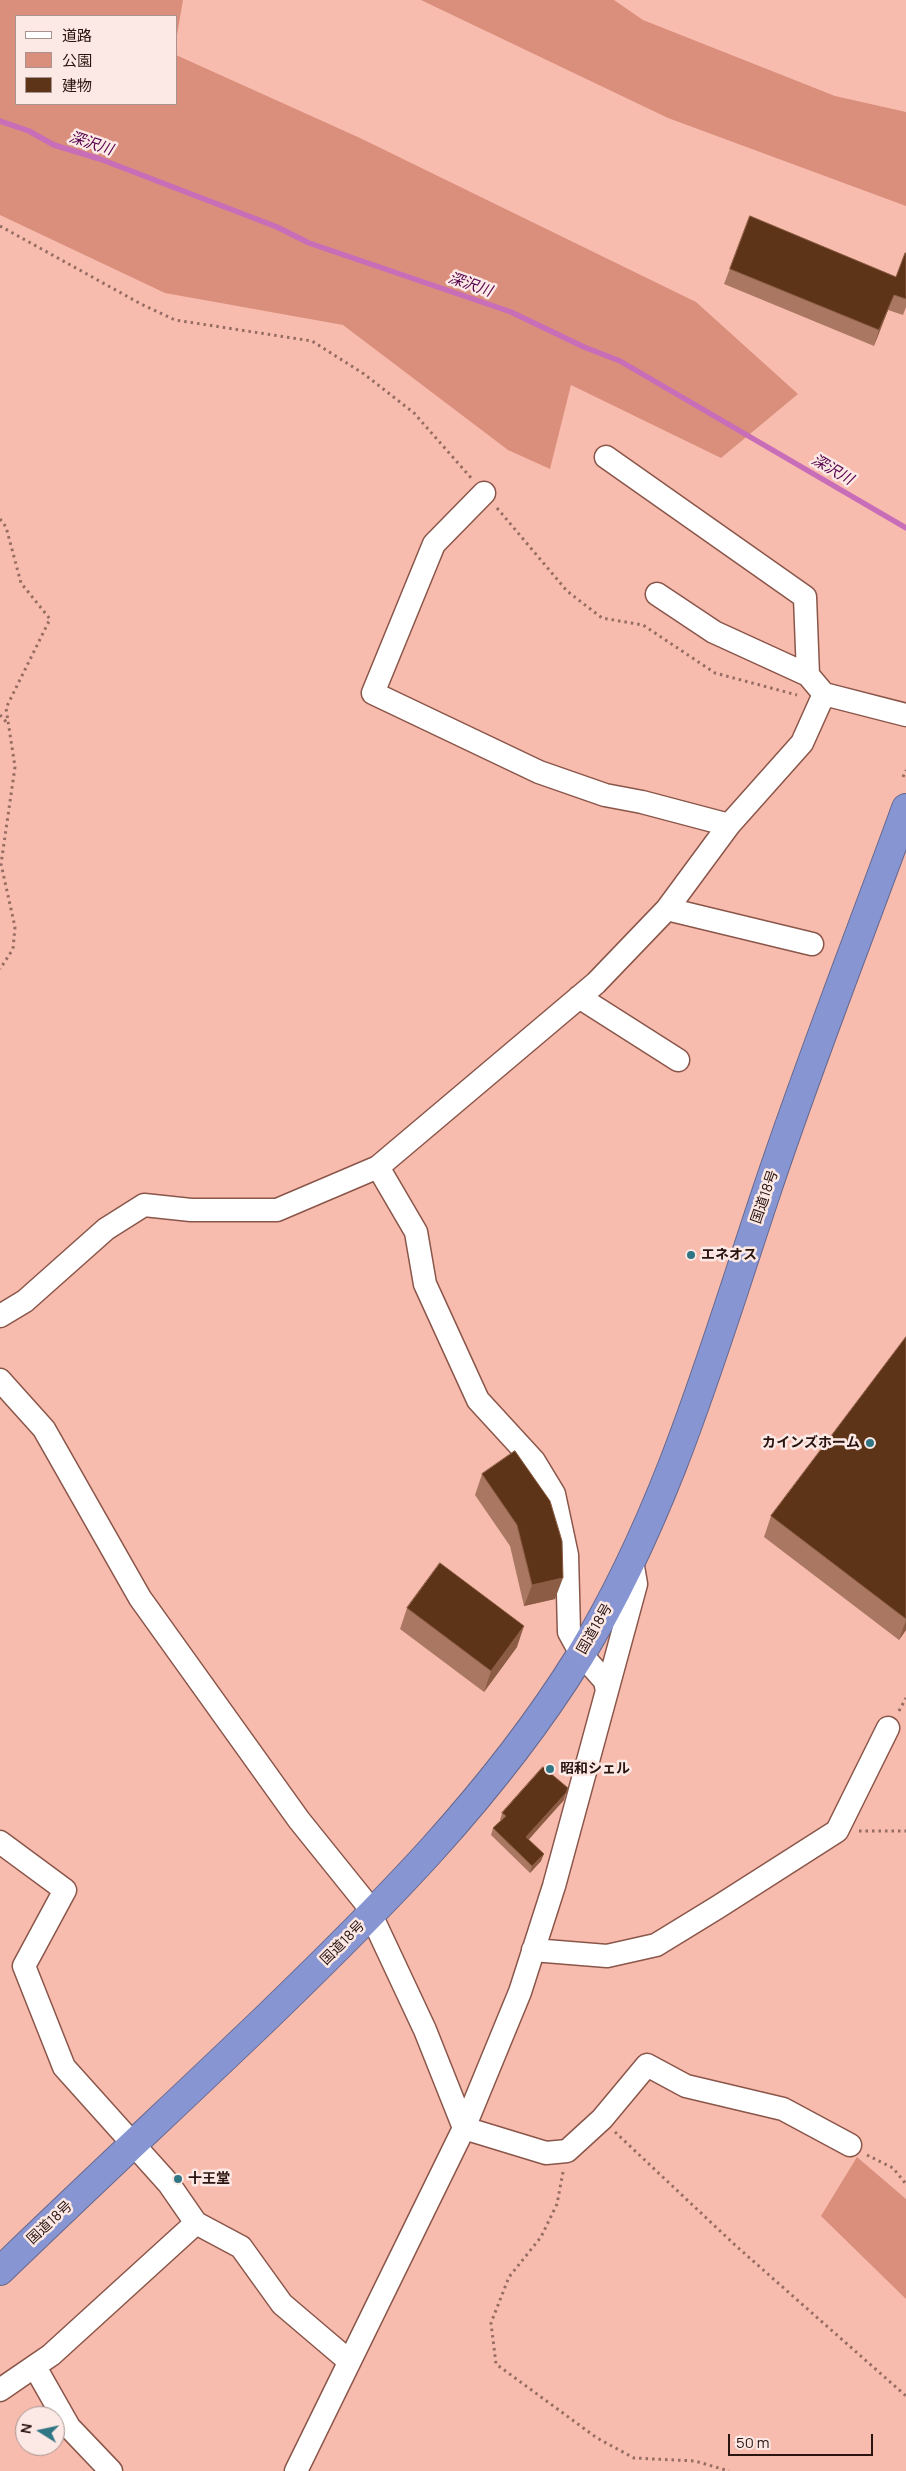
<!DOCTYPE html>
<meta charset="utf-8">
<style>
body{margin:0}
#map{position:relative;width:906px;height:2471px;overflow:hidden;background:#f8bcae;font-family:Manrope,"Noto Sans JP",sans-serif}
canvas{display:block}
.legend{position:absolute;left:15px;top:15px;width:162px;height:90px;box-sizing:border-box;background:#fce8e4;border:1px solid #a8938f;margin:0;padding:6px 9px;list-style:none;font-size:15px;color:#29140f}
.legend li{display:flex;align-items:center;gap:10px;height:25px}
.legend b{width:25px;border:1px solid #a8938f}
.north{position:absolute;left:15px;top:2406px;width:50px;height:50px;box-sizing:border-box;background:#fce8e4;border:1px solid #a8938f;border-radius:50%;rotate:280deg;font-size:14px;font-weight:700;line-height:20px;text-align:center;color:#29140f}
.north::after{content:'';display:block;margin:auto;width:18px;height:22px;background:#307684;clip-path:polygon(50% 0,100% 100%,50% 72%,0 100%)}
.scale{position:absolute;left:728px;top:2434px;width:145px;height:22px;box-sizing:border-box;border:2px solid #29140f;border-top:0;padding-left:6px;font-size:15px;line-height:18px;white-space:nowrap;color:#29140f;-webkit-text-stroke:4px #fce8e4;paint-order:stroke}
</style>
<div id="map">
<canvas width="906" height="2471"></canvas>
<ul class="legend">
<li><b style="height:6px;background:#fff"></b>道路</li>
<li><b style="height:14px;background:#da8e7c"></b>公園</li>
<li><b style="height:14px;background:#5d3417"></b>建物</li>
</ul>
<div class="north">N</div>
<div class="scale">50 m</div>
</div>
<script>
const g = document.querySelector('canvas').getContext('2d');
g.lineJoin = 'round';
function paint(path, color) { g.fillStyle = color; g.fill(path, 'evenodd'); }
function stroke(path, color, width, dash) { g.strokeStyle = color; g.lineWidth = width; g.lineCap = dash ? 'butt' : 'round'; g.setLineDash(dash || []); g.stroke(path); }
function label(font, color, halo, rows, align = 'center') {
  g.font = font + ' Manrope,"Noto Sans JP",sans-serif'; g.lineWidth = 5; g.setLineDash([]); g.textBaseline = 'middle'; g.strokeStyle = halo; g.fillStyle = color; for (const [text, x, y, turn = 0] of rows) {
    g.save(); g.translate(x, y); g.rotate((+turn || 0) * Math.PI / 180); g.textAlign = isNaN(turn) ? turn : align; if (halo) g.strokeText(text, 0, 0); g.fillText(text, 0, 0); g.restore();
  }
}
const green = new Path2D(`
 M0 0H183L176 41V16H16V104H176V55L360 138 696 302 798 394 721 458 571 385 550 469 508 450 343 325 165 293 0 215Z
 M421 0H614L643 20 835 96 906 112V206L668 118Z
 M857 2157 906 2199V2299L821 2216Z`);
const stream = new Path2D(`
 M0 121 29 131 54 145 100 159 277 227 309 243 511 312 584 347 620 361 906 528`);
const path = new Path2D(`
 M0 226 141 304 175 320 312 341 364 374 414 413 472 479
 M497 508 567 591 602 618 643 625 715 673 797 695
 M0 519 6 527 21 583 50 619 6 708 15 767 1 864 15 927 13 949 0 969
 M0 715 8 724
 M903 777 906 770
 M899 1711 906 1698
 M859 1831H906
 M615 2132 735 2245 906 2396
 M867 2155 893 2168 906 2184
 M563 2172 557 2204 541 2237 509 2277 491 2323 496 2364 597 2438 634 2458 695 2461 729 2471`);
const minor = new Path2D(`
 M606 457 805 597 808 675
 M484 493 434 544 373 693 539 772 605 795 642 802 729 825
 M657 594 714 632 808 675 824 694 906 715
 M667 909 812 944
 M579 997 678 1060
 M378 1167 416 1232 425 1284 478 1400 534 1461 554 1494 567 1555 569 1632 581 1654 605 1681 607 1691
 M0 1316 25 1301 106 1229 144 1205 191 1210H277L378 1167 596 983 667 909 729 825 802 743 824 694
 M0 1380 44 1429 140 1598 299 1820 365 1902 425 2030 464 2128
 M0 1842 65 1890 24 1966 64 2067 169 2184 196 2223 241 2247 282 2304 349 2361
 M533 1950 607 1956 656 1945 718 1907 837 1831 888 1728
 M464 2128 546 2153 567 2151 602 2119 647 2065 686 2086 783 2109 850 2145
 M35 2367 69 2427 111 2471
 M0 2390 51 2355 196 2223
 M296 2471 464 2128 520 1992 554 1886 636 1584 632 1561`);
const highway = new Path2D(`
 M0 2271C87 2187 175 2105 263 2021 380 1908 494 1795 580 1656 668 1512 714 1348 767 1190 810 1061 860 935 906 808`);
const wall = new Path2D(`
 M750 216 896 277 906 253V307L903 315 888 310 874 346 724 284Z
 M906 1337V1630L899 1640 764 1537 771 1516Z
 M515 1451 555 1599 524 1606 510 1546 475 1495 482 1474Z
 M407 1608 517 1647 484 1692 400 1629Z
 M564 1800 528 1839 541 1861 530 1873 491 1835 493 1828 501 1820H500L502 1813Z`);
const shadedWall = new Path2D(`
 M894 295 888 310 874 346 879 330Z
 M563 1578 555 1599 524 1606 532 1585Z
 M906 1620V1630L899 1640Z
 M524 1626 517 1647 484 1692 491 1671Z
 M566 1793 564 1800 524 1845 526 1837Z
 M544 1854 541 1861 530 1873 532 1866Z`);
const building = new Path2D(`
 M750 216 896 277 905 253H906V299L894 295 879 330 730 269Z
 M906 1337V1619L771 1516Z
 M515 1451 550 1501 562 1541 563 1578 532 1585 517 1525 482 1474Z
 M440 1563 524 1626 491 1671 407 1608Z
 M543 1767 568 1788 566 1793 526 1837 544 1854 532 1866 493 1828 506 1816 502 1813Z`);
const markers = [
 [691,1255,5,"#307684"],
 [870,1443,5,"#307684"],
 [550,1769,5,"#307684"],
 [178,2179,5,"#307684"]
];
const streetNames = [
 ["国道18号",765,1197,-71],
 ["国道18号",595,1629,-60],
 ["国道18号",343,1943,-45],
 ["国道18号",50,2223,-43]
];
const poiNames = [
 ["エネオス",701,1255],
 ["カインズホーム",860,1443,"right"],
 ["昭和シェル",560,1769],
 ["十王堂",188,2179]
];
const waterNames = [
 ["深沢川",91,144,18],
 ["深沢川",470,285,19],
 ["深沢川",832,470,30]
];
paint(green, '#da8e7c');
stroke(stream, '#c86eb9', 5.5);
stroke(minor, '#8a564a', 25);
stroke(highway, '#66688e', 30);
stroke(path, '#966d63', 3, [2.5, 4]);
stroke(minor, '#fff', 22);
stroke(highway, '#8796d2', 28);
paint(wall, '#aa7862');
paint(shadedWall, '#8c5d44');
paint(building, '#5d3417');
stroke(building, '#8c5d44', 1);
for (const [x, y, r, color] of markers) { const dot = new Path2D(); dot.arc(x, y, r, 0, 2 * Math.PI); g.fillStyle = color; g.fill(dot); stroke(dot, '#fce8e4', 2); }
label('14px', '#29140f', '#fce8e4', streetNames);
label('bold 14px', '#29140f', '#fce8e4', poiNames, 'left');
label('italic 15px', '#55004c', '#fce8e4', waterNames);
</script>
